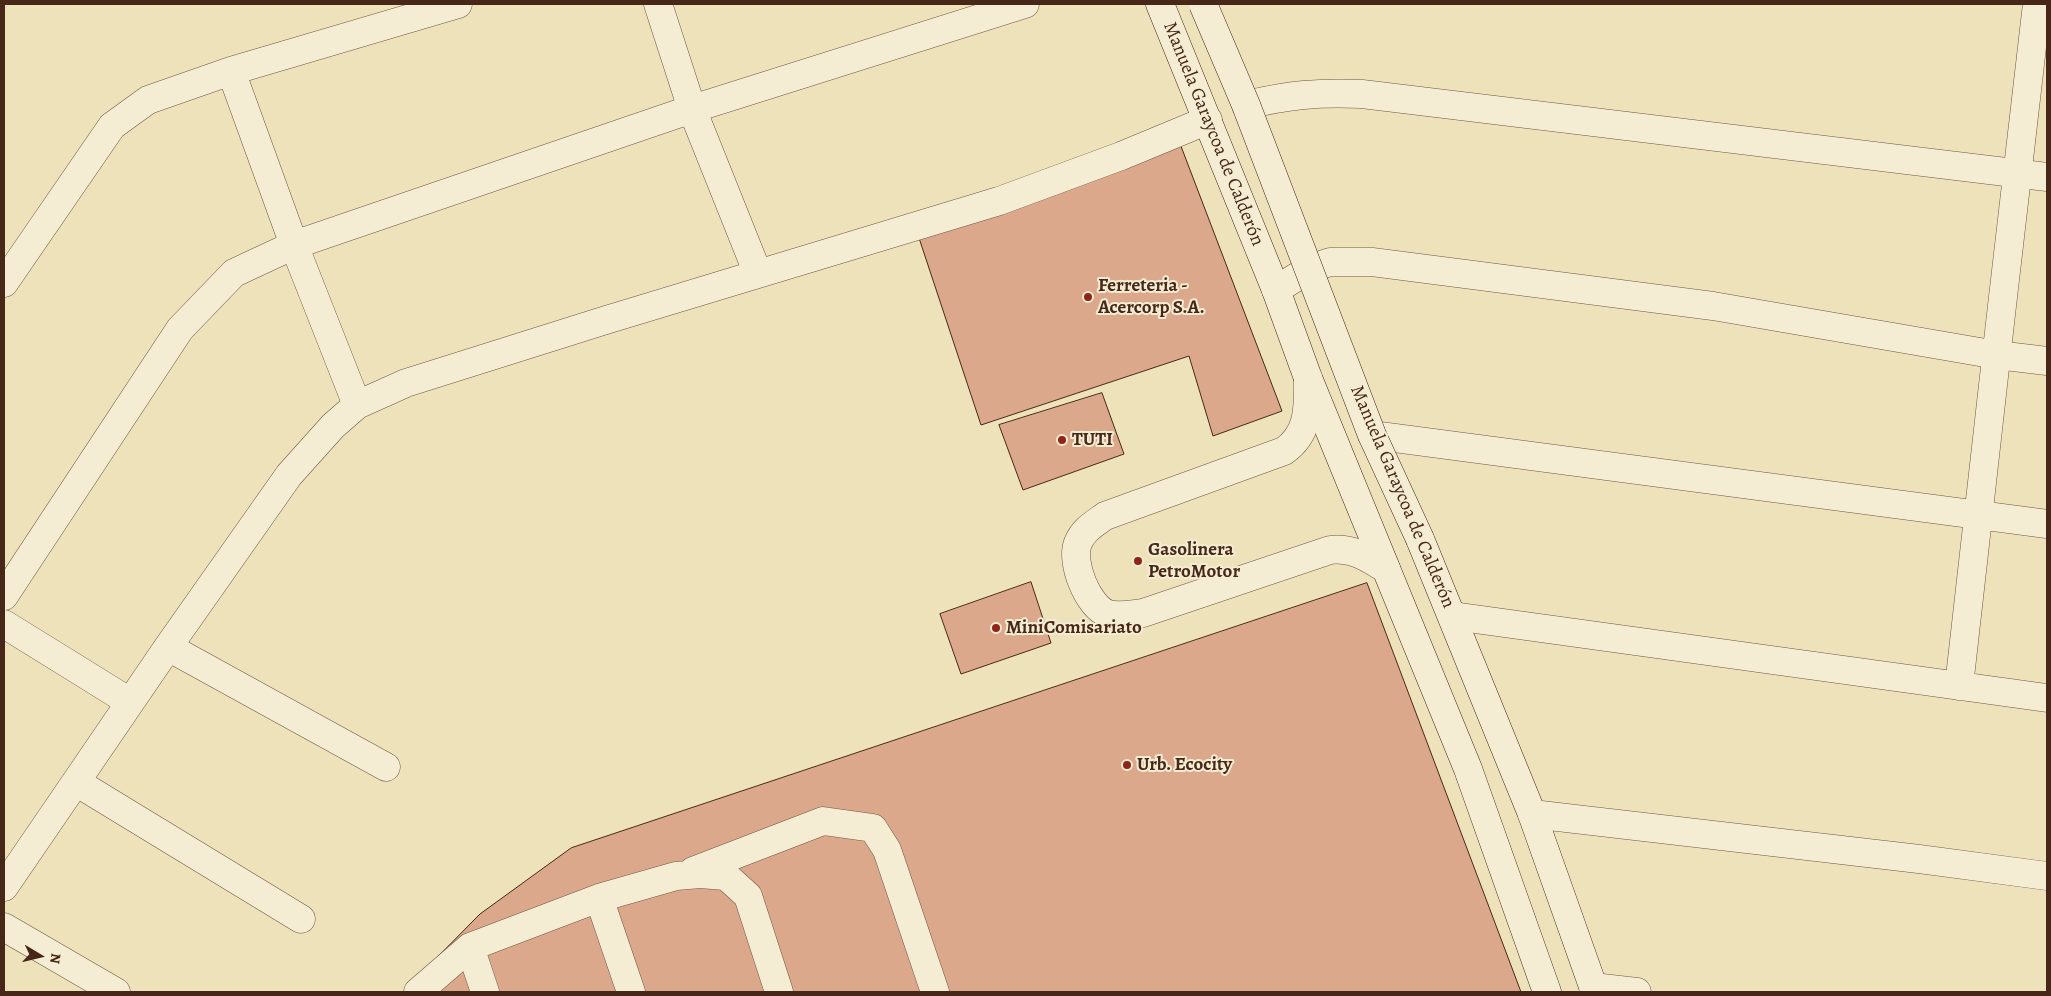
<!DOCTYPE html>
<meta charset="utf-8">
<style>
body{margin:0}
#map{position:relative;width:2051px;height:996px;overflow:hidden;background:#eee2bb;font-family:Alegreya,serif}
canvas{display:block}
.frame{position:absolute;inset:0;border:5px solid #472818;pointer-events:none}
.north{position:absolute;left:15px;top:931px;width:50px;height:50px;-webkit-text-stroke:4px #f4ecd3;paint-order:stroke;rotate:99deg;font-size:14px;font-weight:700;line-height:20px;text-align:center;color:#472818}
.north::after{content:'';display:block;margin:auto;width:18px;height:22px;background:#472818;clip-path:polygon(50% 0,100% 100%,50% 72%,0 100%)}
</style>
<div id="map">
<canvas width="2051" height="996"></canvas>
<div class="frame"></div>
<div class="north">N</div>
</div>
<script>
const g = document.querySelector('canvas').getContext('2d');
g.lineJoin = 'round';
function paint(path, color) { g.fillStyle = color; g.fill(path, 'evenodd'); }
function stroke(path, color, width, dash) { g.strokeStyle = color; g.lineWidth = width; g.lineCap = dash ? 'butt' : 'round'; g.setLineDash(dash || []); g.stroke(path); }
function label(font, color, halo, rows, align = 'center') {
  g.font = font + ' Alegreya,serif'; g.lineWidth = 4; g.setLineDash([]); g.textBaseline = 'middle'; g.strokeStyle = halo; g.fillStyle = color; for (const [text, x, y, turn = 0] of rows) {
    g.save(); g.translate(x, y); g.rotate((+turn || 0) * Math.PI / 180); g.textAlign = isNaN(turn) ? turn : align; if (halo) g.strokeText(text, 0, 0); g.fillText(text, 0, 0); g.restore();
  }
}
const building = new Path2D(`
 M1179 141 1282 411 1213 436 1189 356 981 425 919 238Z
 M1102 393 1124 454 1023 490 999 425Z
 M1031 582 1051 643 961 674 940 614Z
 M1367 583 1521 992H403L480 914 571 848Z`);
const street = new Path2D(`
 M658 4 692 109 758 274
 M231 71 294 245 357 405
 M1246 105C1289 95 1318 92 1362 94L2047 177
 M4 283 112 126 148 100 231 71 458 4
 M1276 290 1309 269 1330 262H1372L1713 306 1997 355 2047 361
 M1308 378C1308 406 1310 433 1284 451L1105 516C1094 524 1083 530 1078 543 1070 562 1088 607 1108 614 1120 617 1131 614 1143 613L1330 550C1352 547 1368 558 1386 569
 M1372 435 2047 524
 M4 596 180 329 234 273 294 245 692 109 1025 4
 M1453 616 2047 698
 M4 624 130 702
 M168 647 386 767
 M1959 686C1986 459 2009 231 2037 4
 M76 782 301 919
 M1532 814 1919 859 2047 876
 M693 871 823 821 873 828 887 850 935 992
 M4 887 168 647 289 475 333 426 357 405 406 383 606 320 999 201 1121 156 1208 120
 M599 898 631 992
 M4 927 116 992
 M470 947 485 992
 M1593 987 1637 992
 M418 992 470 947 599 898 676 876 700 874 726 876 748 896 779 992`);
const secondary = new Path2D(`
 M1160 4 1276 290 1308 378 1468 769 1547 992
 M1420 539 1532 814 1595 992`);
const secondaryBridge = new Path2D(`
 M1203 4 1246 105 1372 435 1420 539`);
const markers = [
 [1088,297,5,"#8f2418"],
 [1062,440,5,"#8f2418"],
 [1138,561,5,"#8f2418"],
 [996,628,5,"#8f2418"],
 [1127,765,5,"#8f2418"]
];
const streetNames = [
 ["Manuela Garaycoa de Calderón",1213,134,68],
 ["Manuela Garaycoa de Calderón",1402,497,67]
];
const poiNames = [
 ["Ferreteria -",1098,286],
 ["Acercorp S.A.",1098,308],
 ["TUTI",1072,440],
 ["Gasolinera",1148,550],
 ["PetroMotor",1148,572],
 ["MiniComisariato",1006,628],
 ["Urb. Ecocity",1137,765]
];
paint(building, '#dba88c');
stroke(building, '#472818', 1);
stroke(street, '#715641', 29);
stroke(secondary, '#472818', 29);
stroke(street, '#f4ecd3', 28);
stroke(secondary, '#f4ecd3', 28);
stroke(secondaryBridge, '#472818', 29, []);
stroke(secondaryBridge, '#f4ecd3', 28);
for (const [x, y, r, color] of markers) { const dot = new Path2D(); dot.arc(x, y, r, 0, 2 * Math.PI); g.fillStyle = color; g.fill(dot); stroke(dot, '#f4ecd3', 2); }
label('19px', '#472818', '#f4ecd3', streetNames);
label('bold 19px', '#472818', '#f4ecd3', poiNames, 'left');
</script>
